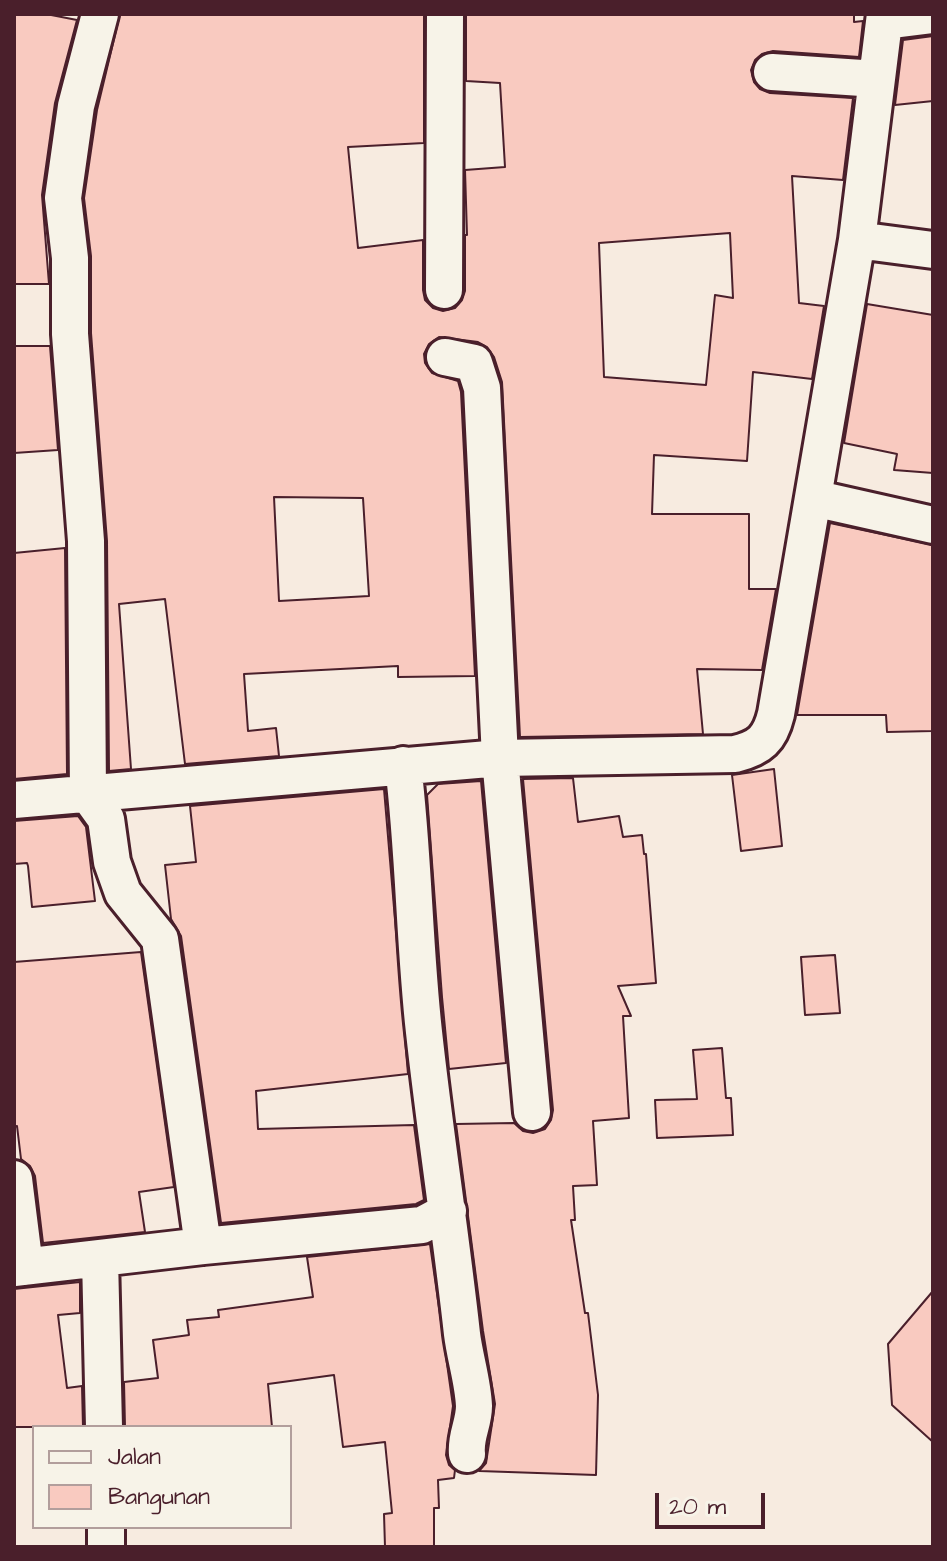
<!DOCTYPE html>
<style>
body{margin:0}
#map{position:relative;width:947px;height:1561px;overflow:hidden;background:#f7ebe0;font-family:"Architects Daughter",sans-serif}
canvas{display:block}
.frame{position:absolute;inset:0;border:16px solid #4a1f2b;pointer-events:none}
.legend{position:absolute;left:32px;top:1425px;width:260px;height:104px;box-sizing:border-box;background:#f7f3e8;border:2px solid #b29e9c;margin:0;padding:10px 14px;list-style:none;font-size:24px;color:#4a1f2b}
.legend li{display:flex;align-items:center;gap:16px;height:40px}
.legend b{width:40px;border:2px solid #b29e9c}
.scale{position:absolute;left:655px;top:1493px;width:110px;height:36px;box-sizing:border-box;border:4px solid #4a1f2b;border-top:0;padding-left:10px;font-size:24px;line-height:28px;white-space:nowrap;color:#4a1f2b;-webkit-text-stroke:6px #f7f3e8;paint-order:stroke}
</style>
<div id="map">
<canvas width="947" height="1561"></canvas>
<div class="frame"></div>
<ul class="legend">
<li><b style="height:10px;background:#f7f3e8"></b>Jalan</li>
<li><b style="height:22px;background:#f9cac0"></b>Bangunan</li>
</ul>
<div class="scale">20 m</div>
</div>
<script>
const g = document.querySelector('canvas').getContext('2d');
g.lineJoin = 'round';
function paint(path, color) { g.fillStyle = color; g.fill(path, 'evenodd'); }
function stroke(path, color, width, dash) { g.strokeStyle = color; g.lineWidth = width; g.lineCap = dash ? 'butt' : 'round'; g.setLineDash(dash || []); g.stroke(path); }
const building = new Path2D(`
 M14 14H46L77 20 55 103 42 195 49 284H14Z
 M120 14H424V143L348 147 358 248 423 240V290L425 300 433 308 443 311 455 308 462 300 465 291V235H467L465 170 505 167 500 83 466 81V14H854V22L863 21 859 57 773 51 762 54 755 60 751 70 754 82 760 89 770 93 853 98 843 180 792 176 799 303 824 306 812 379 753 372 747 461 654 455 652 514H749V589H776L762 670 697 669 703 734 520 737 502 382 494 357 487 347 478 342 439 337 429 344 424 354 425 363 432 373 458 381 461 392 475 676 398 677V666L244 674 248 731 276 728 279 756 185 764 165 599 119 604 131 769 109 771 107 541 91 333V256L84 198 97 110ZM730 233 733 298 715 295 706 385 604 377 599 243ZM274 497 363 498 369 596 279 601Z
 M933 36V101L895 105 903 40Z
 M867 304 933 315V473L894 470 897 454 844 443Z
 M14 346H50L58 450 14 453Z
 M830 523 933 545V731L887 732 886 715H797Z
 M65 548 67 774 14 779V553Z
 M774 769 782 846 741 851 732 775Z
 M573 778 578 822 619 816 623 837 642 835 644 854H646L656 983 618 986 631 1016H623L629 1118 593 1121 597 1185 573 1186 575 1220H571L585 1313H588L598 1395 596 1475 479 1471 486 1463 495 1404 483 1331 456 1124 514 1123 523 1131 533 1133 545 1129 551 1120 553 1110 523 779Z
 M481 781 506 1063 449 1069 442 997 427 795 438 784Z
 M384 789 408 1074 256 1091 258 1129 414 1125 424 1200 416 1204 221 1223 181 936 171 919 165 865 196 862 190 806Z
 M78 816 86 827 95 901 32 907 28 866 27 863 14 864V821Z
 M141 952 174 1187 139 1192 145 1232 43 1243 35 1176 30 1166 21 1159 17 1126 14 1127V962Z
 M835 955 840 1013 805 1015 801 957Z
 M722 1048 726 1098H731L733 1135 657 1138 655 1100 697 1099 693 1050Z
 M430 1244 453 1406 446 1455 449 1465 455 1470 454 1478 438 1480 439 1508H434V1547H385L384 1514 392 1513 385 1442 343 1447 334 1375 268 1384 272 1427H125L124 1382 158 1378 153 1340 189 1335 187 1320 219 1317 218 1310 313 1297 307 1257Z
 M80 1282V1313L58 1315 67 1388 82 1386 83 1427H14V1289Z
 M933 1291V1442L892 1405 888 1344Z`);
const minor = new Path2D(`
 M100 14 76 106 63 198 70 258V334L86 541 88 794 106 819 112 862 123 893 160 939 203 1246
 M885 21 933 15
 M772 72 877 79
 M857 240 933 250
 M444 290 445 14
 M445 357 474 363 482 388 500 758 532 1112
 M813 498 933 525
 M403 765C414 854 414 943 424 1032 435 1133 451 1233 462 1334 465 1358 473 1382 474 1406 474 1424 465 1436 467 1454
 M14 800 500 758 735 754C760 748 770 739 776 714L857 240 885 14
 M14 1179 25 1267
 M100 1258 104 1427
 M14 1268 203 1246 422 1225 448 1211
 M106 1527V1547`);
paint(building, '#f9cac0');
stroke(building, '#4a1f2b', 2);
stroke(minor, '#4a1f2b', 42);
stroke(minor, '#f7f3e8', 36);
</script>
